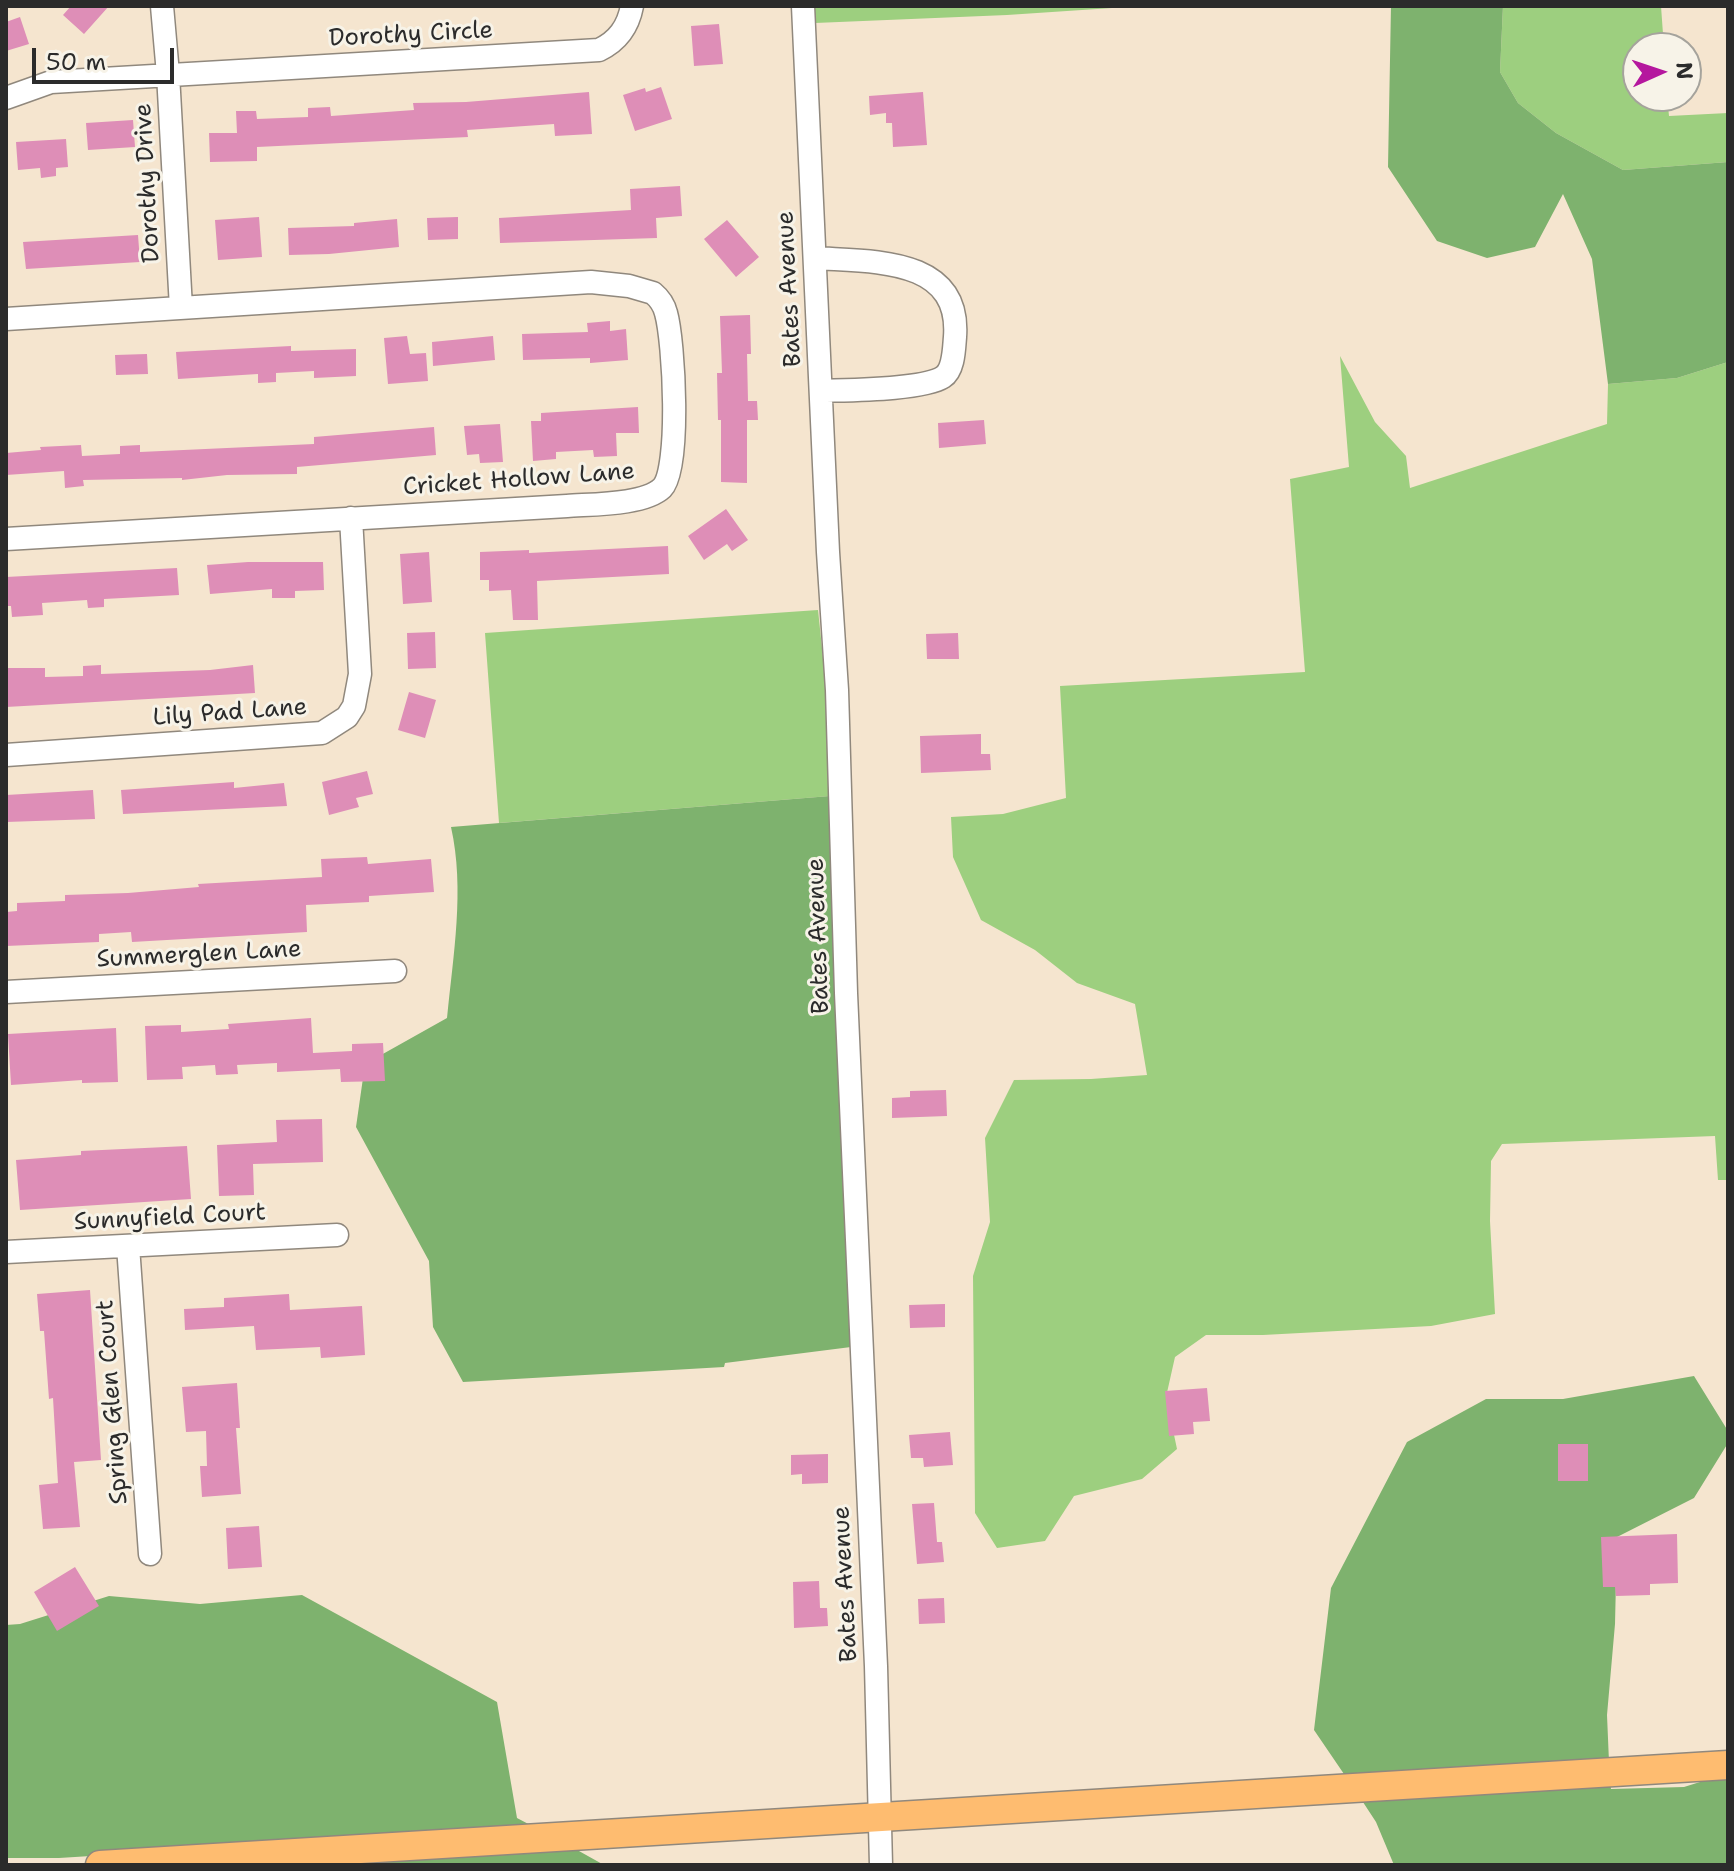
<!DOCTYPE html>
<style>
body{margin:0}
#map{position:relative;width:1734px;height:1871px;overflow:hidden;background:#f5e5cf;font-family:"Shantell Sans",sans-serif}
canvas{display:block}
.frame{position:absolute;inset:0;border:8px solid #2b2b2b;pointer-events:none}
.north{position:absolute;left:1622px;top:32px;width:80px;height:80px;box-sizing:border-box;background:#f7f3e8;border:2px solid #a5a39c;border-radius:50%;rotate:87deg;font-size:22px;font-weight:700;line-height:32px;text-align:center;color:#2b2b2b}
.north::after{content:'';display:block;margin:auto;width:28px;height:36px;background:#b5179e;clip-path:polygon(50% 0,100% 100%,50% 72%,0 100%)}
.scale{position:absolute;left:32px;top:48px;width:142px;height:36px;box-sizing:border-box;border:4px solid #2b2b2b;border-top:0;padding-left:10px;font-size:24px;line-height:28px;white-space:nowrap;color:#2b2b2b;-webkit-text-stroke:6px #f7f3e8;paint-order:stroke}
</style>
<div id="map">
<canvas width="1734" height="1871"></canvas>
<div class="frame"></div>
<div class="north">N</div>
<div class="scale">50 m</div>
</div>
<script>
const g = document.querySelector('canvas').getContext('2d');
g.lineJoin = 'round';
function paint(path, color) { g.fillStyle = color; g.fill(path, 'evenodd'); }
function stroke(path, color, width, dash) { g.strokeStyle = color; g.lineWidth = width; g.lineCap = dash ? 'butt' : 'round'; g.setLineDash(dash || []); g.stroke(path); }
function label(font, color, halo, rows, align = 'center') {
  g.font = font + ' "Shantell Sans",sans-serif'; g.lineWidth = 6; g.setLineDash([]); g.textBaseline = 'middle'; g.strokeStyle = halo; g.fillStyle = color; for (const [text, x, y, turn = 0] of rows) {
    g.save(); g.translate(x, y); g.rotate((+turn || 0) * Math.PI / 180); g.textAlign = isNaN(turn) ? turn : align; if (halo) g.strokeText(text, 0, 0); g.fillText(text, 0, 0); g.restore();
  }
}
const green = new Path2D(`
 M814 6H1142L1007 15 815 23Z
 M1503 6H1661L1664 48H1638V96H1667L1669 116 1728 113V162L1623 170 1556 133 1518 103 1500 72Z
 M1340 356 1375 422 1406 456 1410 488 1607 424 1608 384 1677 378 1728 362V1180H1718L1715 1136 1502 1144 1491 1161 1490 1221 1495 1314 1431 1326 1263 1335H1206L1175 1357 1166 1397 1177 1449 1142 1479 1074 1496 1045 1541 997 1548 975 1513 973 1276 990 1222 985 1138 1014 1080 1091 1079 1147 1075 1135 1004 1077 983 1035 950 981 920 953 857 951 817 1003 814 1066 798 1060 686 1305 672 1290 479 1349 467Z
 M818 610 826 686 830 796 499 823 485 633Z`);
const forest = new Path2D(`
 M1391 6H1503L1500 72 1518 103 1556 133 1623 170 1728 162V362L1677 378 1608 384 1592 259 1563 194 1535 247 1487 258 1437 241 1388 167Z
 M830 796 851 1347 725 1363 724 1367 463 1382 433 1327 429 1261 356 1127 365 1064 447 1018C453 955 465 890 451 827Z
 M1694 1376 1728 1431V1443L1694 1498 1617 1537 1615 1624 1607 1715 1609 1762 1346 1777 1314 1730 1331 1588 1407 1442 1486 1399H1563Z
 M302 1595 497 1702 517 1818 536 1828 59 1858H6V1625L20 1624 109 1596 200 1604Z
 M1716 1777 1728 1778V1865H1394L1376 1822 1359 1796 1610 1781 1611 1789 1684 1787Z
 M570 1846 604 1865H258Z`);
const building = new Path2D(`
 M71 6H109L84 34 63 15Z
 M20 17 29 44 6 51V22Z
 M719 24 723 64 694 66 691 26Z
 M661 87 672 119 635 131 623 95 645 88 646 92Z
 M589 92 592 134 555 136 554 124 467 130 468 137 257 147V161L210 162 209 133H237L236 111H256L257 119 308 117V108L330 107 331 116 414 110 413 103 466 102Z
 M923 92 927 145 893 147 892 123H886V113L870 115 869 96Z
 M133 120 135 147 88 150 86 123Z
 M66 139 68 167 56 168V176L41 178 40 168 18 170 16 142Z
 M680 186 682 216 656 218 657 238 500 243 499 218 631 210 630 189Z
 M259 217 262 257 218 260 215 220Z
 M458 217V239L428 240 427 218Z
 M397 219 399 247 329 254 289 255 288 228 354 226V223Z
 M727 220 759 257 736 277 704 239Z
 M138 235 140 262 26 269 23 242Z
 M750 315 751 354H747L748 401H757L758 420H747V483L721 482V420H718L717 373H722L720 316Z
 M610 321V331L626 329 628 360 590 363V358L523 360 522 334 588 332 587 323Z
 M407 336 410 354 426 353 428 381 388 384 384 338Z
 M493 336 495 360 433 366 432 342Z
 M291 346V351L356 349V376L314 378V371L276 373V382L258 383V374L178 379 176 352Z
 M147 354 148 374 116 375 115 355Z
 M638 407 639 433H616L617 456 594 457 593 450 556 452V459L533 461 531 421H541V413Z
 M984 420 986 444 939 448 938 423Z
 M500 424 503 462 480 463 479 454 467 455 464 426Z
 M434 427 436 455 297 467V474L227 475 182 480V478L83 480 84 486 65 488 64 471 6 475V453L41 450 40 447 81 445 82 456 120 454V446L140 445V452L314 444V437Z
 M726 509 748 540 732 551 727 544 704 560 688 536Z
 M668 546 669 574 537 581 538 620H513L511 590 489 591V580H480V552L529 550V553Z
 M429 552 432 602 403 604 400 554Z
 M248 562H323L324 590 295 591V598H272V589L210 594 207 565Z
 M177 568 179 595 104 599V607L88 608 87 600 42 603 43 615 12 617 11 606H6V577Z
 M435 632 436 668 408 669 407 633Z
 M958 633 959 659H927L926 634Z
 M101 665V674L210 670 253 665 255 693 6 707V668H45V677L83 676V666Z
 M409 692 436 700 425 738 398 730Z
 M981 734V754H990L991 770 921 773 920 736Z
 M367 771 373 794 356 798 359 807 329 815 322 782Z
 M234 782V788L284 783 287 806 123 814 121 790Z
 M93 790 95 819 6 822V795Z
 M367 857 368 864 431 859 434 892 369 896V902L306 905 307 932 132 942 131 932 99 934V942L6 946V912L17 911V903L65 901V895L128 893 199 887 198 884 322 877 321 859Z
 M311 1018 313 1053 352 1051V1044L383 1043 385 1081 341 1082 340 1069 277 1072V1063L237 1065 238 1074 216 1075 215 1065 182 1067 183 1079 147 1080 145 1026 181 1025V1032L229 1029 228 1024Z
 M116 1028 118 1082 82 1083V1080L11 1085 8 1034Z
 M946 1090 947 1116 892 1118V1098L910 1097V1091Z
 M322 1119 323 1162 253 1164 254 1195 219 1196 217 1145 277 1142 276 1120Z
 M187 1146 191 1199 20 1210 16 1160 81 1155V1151Z
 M90 1290 101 1460 74 1462 80 1527 43 1529 39 1485 58 1483 53 1398 49 1399 44 1331H40L37 1294Z
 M289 1294 290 1310 362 1306 365 1355 321 1358 320 1347 256 1350 254 1326 185 1330 184 1309 224 1307V1298Z
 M945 1304V1327L910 1328 909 1305Z
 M237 1383 240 1428H236L241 1494 202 1497 200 1466H207L206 1431 186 1432 182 1387Z
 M1207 1388 1210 1421 1193 1422 1194 1434 1169 1436 1165 1391Z
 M950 1432 953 1465 924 1467 923 1458H911L909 1435Z
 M1558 1444H1588V1481H1558Z
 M828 1454V1483L802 1484V1474L791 1475V1455Z
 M934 1503 937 1542H942L944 1562 917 1564 912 1504Z
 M259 1526 262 1567 228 1569 226 1528Z
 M1677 1534 1678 1583 1650 1584V1595L1616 1596 1615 1587H1603L1601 1537Z
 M75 1567 99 1606 57 1631 34 1592Z
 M819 1581 820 1608H827L828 1626 794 1628 793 1582Z
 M944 1598 945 1623 919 1624 918 1599Z`);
const minor = new Path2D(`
 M162 6 168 74 181 308
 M803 6 828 552 837 690 846 993 876 1666 881 1865
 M6 98 51 82 599 50C618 41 628 27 632 6
 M815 258C870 262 961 256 955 337 954 348 954 370 943 377 923 390 847 390 821 391
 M6 319 591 282 629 286 653 293C659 298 664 305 666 313 674 341 681 469 662 488 644 505 592 504 567 506L6 539
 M6 755 322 733 347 717 354 706 360 674 351 518
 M6 992 395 971
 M128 1246 150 1554
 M6 1252 337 1235`);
const major = new Path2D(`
 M100 1865 1728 1765`);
const streetNames = [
 ["Dorothy Circle",411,35,-3],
 ["Dorothy Drive",148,183,-93],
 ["Bates Avenue",790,289,-93],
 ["Cricket Hollow Lane",519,480,-4],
 ["Lily Pad Lane",230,713,-4],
 ["Bates Avenue",819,936,-92],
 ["Summerglen Lane",199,955,-3],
 ["Sunnyfield Court",170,1218,-3],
 ["Spring Glen Court",113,1402,-94],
 ["Bates Avenue",846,1584,-93]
];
paint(green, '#9dcf7f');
paint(forest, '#7eb26e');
paint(building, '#de8eb7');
stroke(minor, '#90887d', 25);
stroke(major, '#90887d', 31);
stroke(minor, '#fff', 22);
stroke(major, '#febc70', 28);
label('24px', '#2b2b2b', '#f7f3e8', streetNames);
</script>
